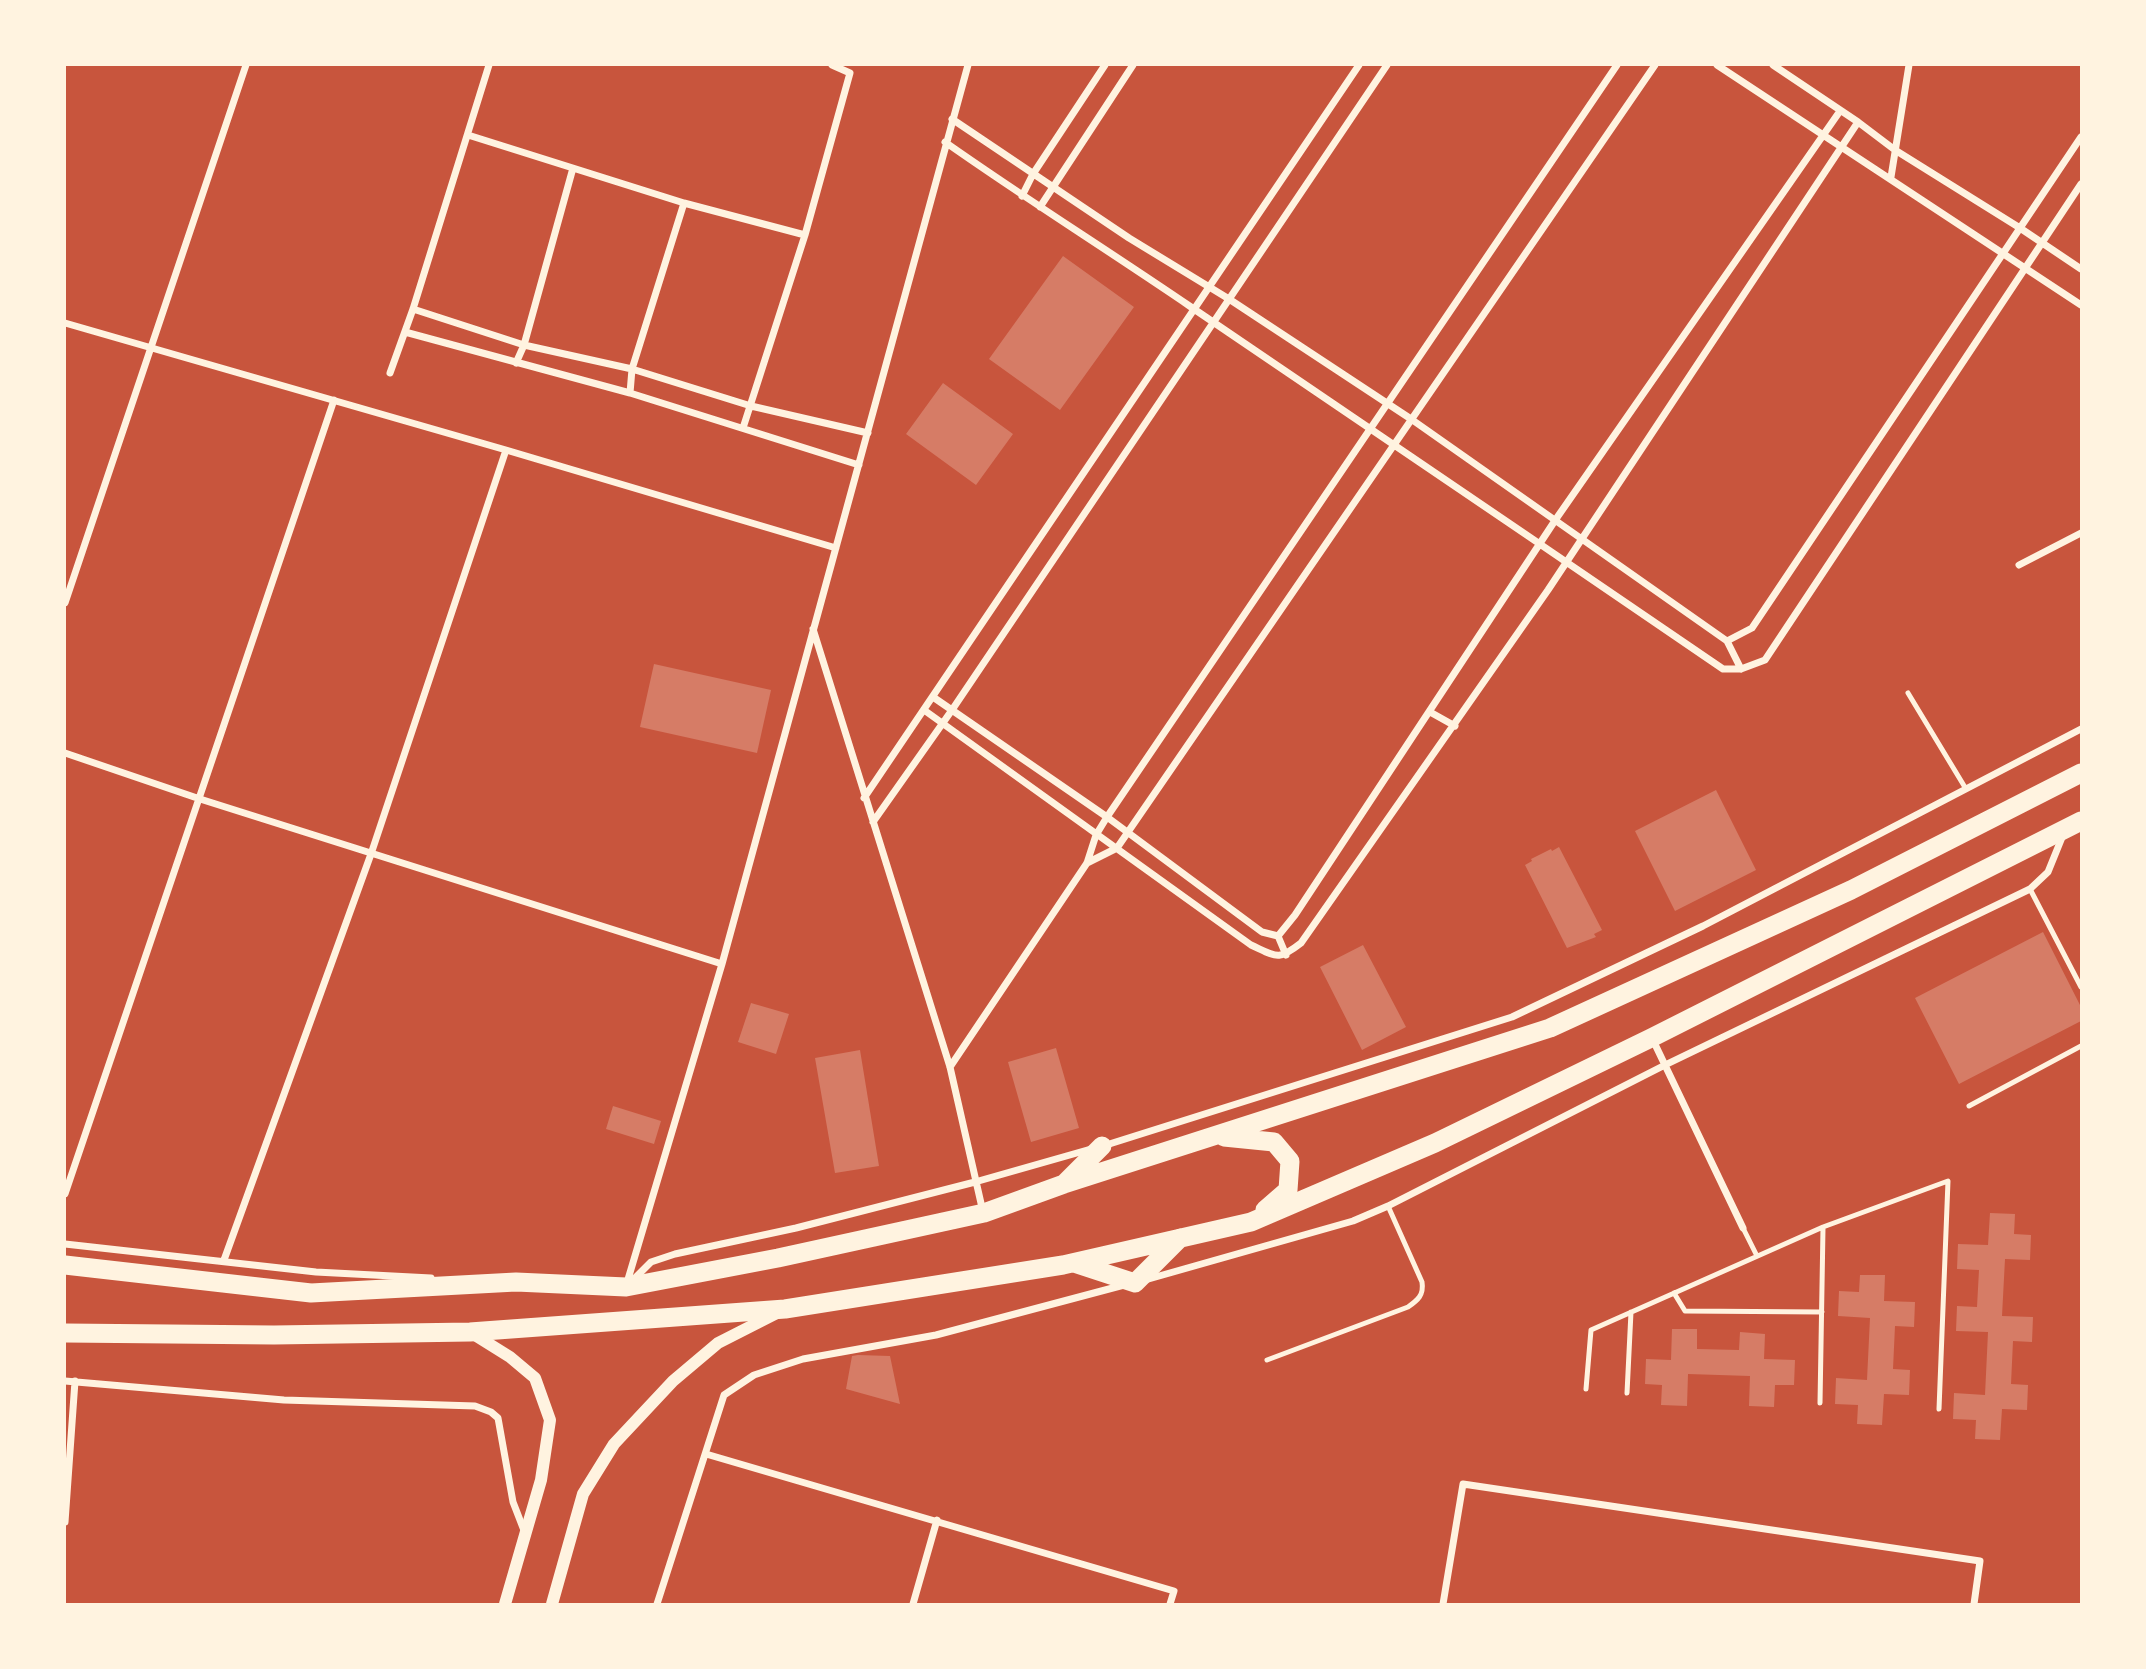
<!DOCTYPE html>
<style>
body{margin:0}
#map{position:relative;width:2146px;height:1669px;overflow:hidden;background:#c8553d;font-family:"Exo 2",sans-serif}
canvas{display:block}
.frame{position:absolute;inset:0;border:66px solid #fff3e0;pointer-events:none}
</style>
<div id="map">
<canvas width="2146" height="1669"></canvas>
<div class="frame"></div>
</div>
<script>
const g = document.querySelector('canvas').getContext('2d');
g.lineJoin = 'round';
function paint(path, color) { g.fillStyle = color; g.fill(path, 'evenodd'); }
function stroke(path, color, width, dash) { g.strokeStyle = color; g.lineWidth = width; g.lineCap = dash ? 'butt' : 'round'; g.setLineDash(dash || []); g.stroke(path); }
const building = new Path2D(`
 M1063 256 1134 307 1060 410 989 359Z
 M943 383 1013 434 976 485 906 434Z
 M654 664 771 690 757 753 640 727Z
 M1716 790 1756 870 1675 911 1635 831Z
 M1559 847 1602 930 1594 934 1596 937 1567 948 1525 865 1532 861 1531 859 1551 849 1552 851Z
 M2043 932 2081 1007V1021L1959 1084 1915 998Z
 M1363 945 1406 1027 1362 1050 1320 967Z
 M751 1003 789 1014 776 1054 738 1042Z
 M1056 1048 1079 1128 1031 1142 1008 1062Z
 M860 1050 879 1166 835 1173 815 1058Z
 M613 1106 661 1121 654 1144 606 1129Z
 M1990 1213 2015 1214 2014 1234 2031 1235 2030 1260 2005 1259 2002 1316 2033 1317 2032 1342 2013 1341 2011 1384 2028 1385 2027 1410 2002 1409 2000 1440 1975 1439 1976 1420 1953 1419 1954 1393 1985 1395 1988 1332 1956 1331 1957 1306 1977 1307 1979 1270 1957 1269 1958 1244 1988 1245Z
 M1860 1275H1885L1884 1301 1915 1302 1914 1327 1895 1326 1893 1369 1910 1370 1909 1395 1884 1394 1882 1425 1857 1424 1858 1405 1835 1404 1836 1378 1867 1380 1870 1318 1838 1316 1839 1291 1859 1292Z
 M1672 1329H1697V1349L1739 1350 1740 1332 1765 1334 1764 1359 1795 1360 1794 1385H1775L1774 1407 1749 1406 1750 1376 1688 1374 1687 1406 1661 1405 1662 1385 1645 1384 1646 1359 1671 1360Z
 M858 1355 890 1356 900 1404 846 1389 852 1356Z`);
const service = new Path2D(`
 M1908 693 1966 789
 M2030 889 2081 987
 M1969 1106 2081 1046
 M1743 1228 1757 1256
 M1674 1293 1685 1311 1822 1312
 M1267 1360 1408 1307C1418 1300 1424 1295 1422 1282L1388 1206
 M1586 1389 1591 1330 1823 1227 1948 1181 1939 1409
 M1627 1393 1631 1312
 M1820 1403 1823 1228`);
const minor = new Path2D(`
 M1717 65 2081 305
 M1773 65 1858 122 1895 150 2020 228 2081 269
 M952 119 1129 238 1229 299 1411 419 1727 641 1741 669
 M468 135 684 203 805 235
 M945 142C1026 199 1109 251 1191 307 1368 427 1546 548 1723 669H1741L1765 660 2081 184
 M1891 177 1909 65
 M1022 196 1033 174 1105 65
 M1040 207 1133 65
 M413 309 524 345 632 369 751 406 868 433
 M65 323 506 450 836 548
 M405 332 630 393 859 465
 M516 363 524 345 573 168
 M390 373 413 309 489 65
 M630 393 632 369 684 203
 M743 428 805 235 850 73 832 65
 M2019 565 2081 533
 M65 603 246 65
 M813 629 950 1067 983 1212
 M1727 641 1752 628 2081 137
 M933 697 1107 817 1262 932 1278 936 1286 955
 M924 710 1251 945C1277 957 1278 961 1301 943L1548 590 1858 122
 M1430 712 1455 726
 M65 753 200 799 722 964
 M864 798 1359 65
 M873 822 952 710 1387 65
 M1087 863 1117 848 1655 65
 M1278 936 1295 915 1556 519 1840 111
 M1652 1038 1743 1228
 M950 1067 1087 863 1096 835 1107 817 1617 65
 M1103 1146 1512 1017 1703 926 2081 729
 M65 1194 334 400
 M65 1244 316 1272 431 1278
 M224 1260 371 854 506 450
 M1145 1280 1353 1221 1388 1206 1665 1065 2030 889 2048 872 2063 835
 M632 1281 651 1262 675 1254 796 1228 975 1182 1091 1149
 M626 1286 722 964 968 65
 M65 1381 284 1400 475 1406 491 1412 498 1418 513 1502 525 1533
 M706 1454 1174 1591 1170 1604
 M65 1522 75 1381
 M657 1604 724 1395 754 1375 803 1359 936 1335 1124 1285
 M913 1604 937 1520
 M1443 1604 1463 1484 1980 1561 1974 1604`);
const tertiary = new Path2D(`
 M470 1332 510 1357 535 1378 550 1420 541 1480 505 1604
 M552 1604 583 1494 614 1444 673 1381 718 1343 775 1314`);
const trunk = new Path2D(`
 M1224 1137 1274 1142 1290 1161 1288 1190 1265 1210
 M1066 1182 1102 1146
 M1074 1263 1135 1283 1180 1238
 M65 1265 311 1293 516 1282 626 1287 778 1258 984 1213 1064 1184 1550 1028 1851 890 2081 773
 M65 1333 274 1335 470 1332 785 1309 1063 1265 1251 1222 1435 1143 1651 1038 2081 821`);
paint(building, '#d67c66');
stroke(service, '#fff3e0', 5);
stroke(minor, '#fff3e0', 7);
stroke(tertiary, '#fff3e0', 12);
stroke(trunk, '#fff3e0', 19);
</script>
